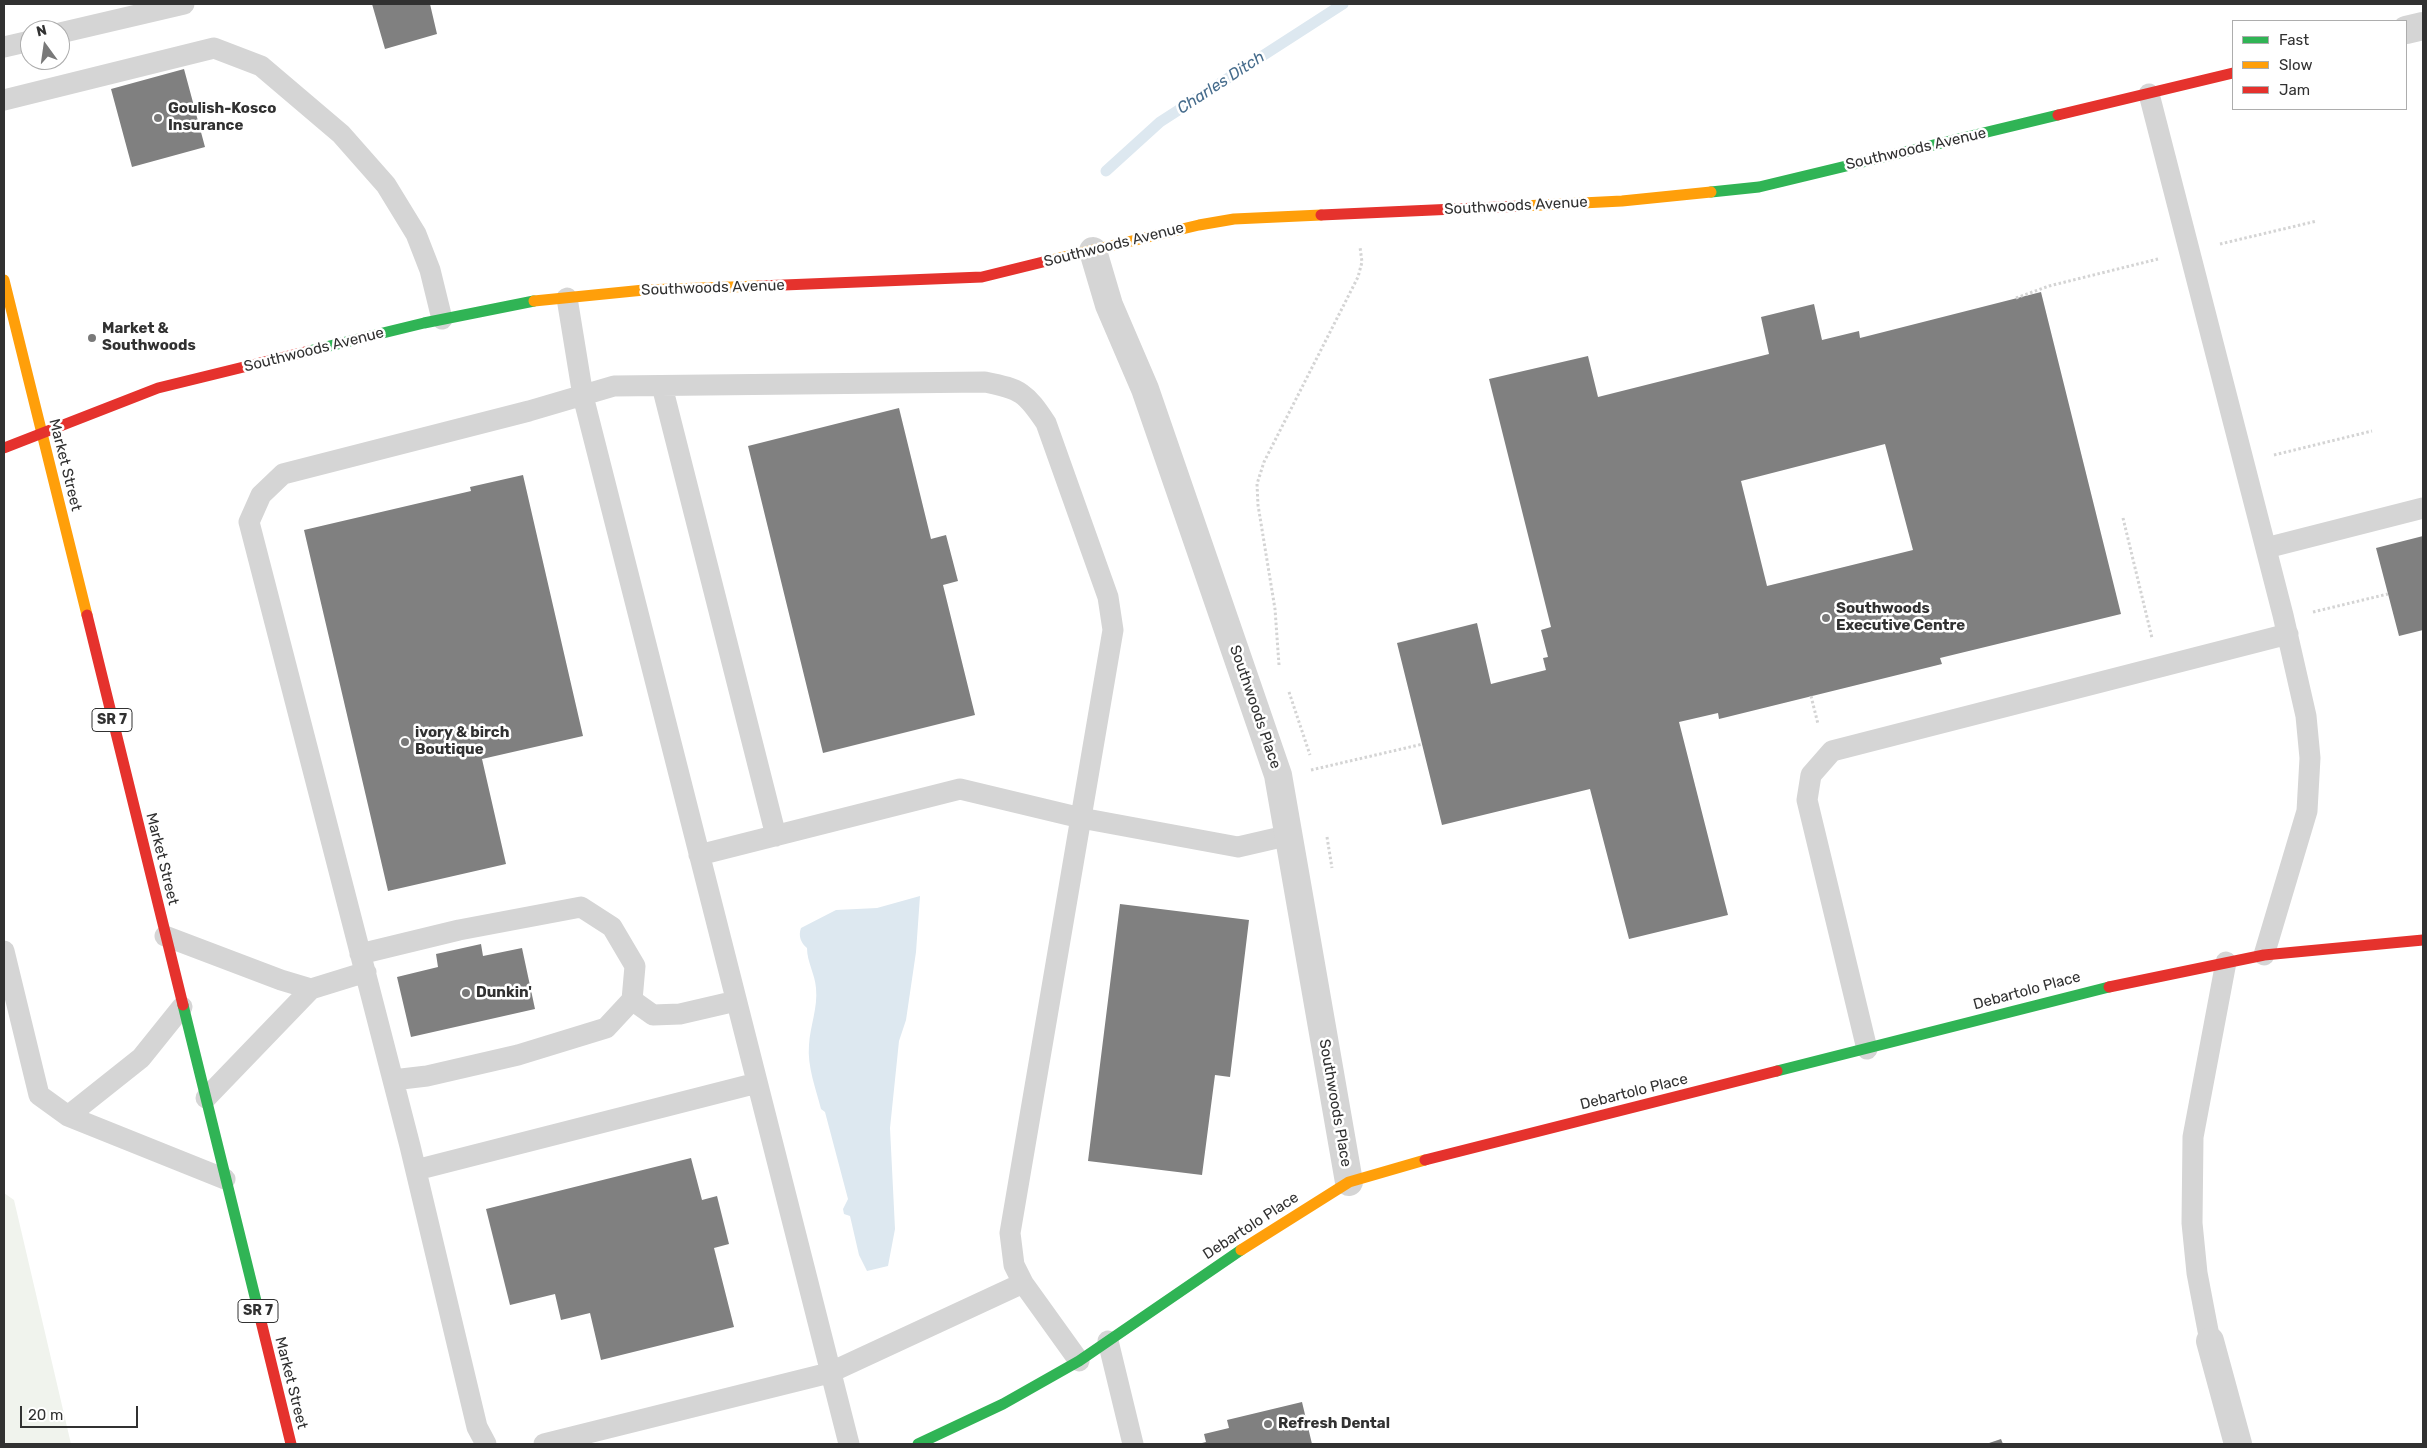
<!DOCTYPE html>
<style>
body{margin:0}
#map{position:relative;width:2427px;height:1448px;overflow:hidden;background:#fff;font-family:Rubik,sans-serif}
canvas{display:block}
.frame{position:absolute;inset:0;border:5px solid #313131;pointer-events:none}
.legend{position:absolute;left:2232px;top:20px;width:175px;height:90px;box-sizing:border-box;background:#fff;border:1px solid #adadad;margin:0;padding:6px 9px;list-style:none;font-size:15px;color:#313131}
.legend li{display:flex;align-items:center;gap:10px;height:25px}
.legend b{width:25px;border:1px solid #adadad}
.north{position:absolute;left:20px;top:20px;width:50px;height:50px;box-sizing:border-box;background:#fff;border:1px solid #adadad;border-radius:50%;rotate:346deg;font-size:14px;font-weight:700;line-height:20px;text-align:center;color:#313131}
.north::after{content:'';display:block;margin:auto;width:18px;height:22px;background:#797979;clip-path:polygon(50% 0,100% 100%,50% 72%,0 100%)}
.scale{position:absolute;left:20px;top:1406px;width:118px;height:22px;box-sizing:border-box;border:2px solid #313131;border-top:0;padding-left:6px;font-size:15px;line-height:18px;white-space:nowrap;color:#313131;-webkit-text-stroke:4px #fff;paint-order:stroke}
</style>
<div id="map">
<canvas width="2427" height="1448"></canvas>
<div class="frame"></div>
<ul class="legend">
<li><b style="height:6px;background:#30b455"></b>Fast</li>
<li><b style="height:6px;background:#ff9f0a"></b>Slow</li>
<li><b style="height:6px;background:#e5322d"></b>Jam</li>
</ul>
<div class="north">N</div>
<div class="scale">20 m</div>
</div>
<script>
const g = document.querySelector('canvas').getContext('2d');
g.lineJoin = 'round';
function paint(path, color) { g.fillStyle = color; g.fill(path, 'evenodd'); }
function stroke(path, color, width, dash) { g.strokeStyle = color; g.lineWidth = width; g.lineCap = dash ? 'butt' : 'round'; g.setLineDash(dash || []); g.stroke(path); }
function label(font, color, halo, rows, align = 'center') {
  g.font = font + ' Rubik,sans-serif'; g.lineWidth = 5; g.setLineDash([]); g.textBaseline = 'middle'; g.strokeStyle = halo; g.fillStyle = color; for (const [text, x, y, turn = 0] of rows) {
    g.save(); g.translate(x, y); g.rotate((+turn || 0) * Math.PI / 180); g.textAlign = isNaN(turn) ? turn : align; if (halo) g.strokeText(text, 0, 0); g.fillText(text, 0, 0); g.restore();
  }
}
const green = new Path2D(`
 M4 1193 14 1200 71 1444H4Z`);
const water = new Path2D(`
 M920 896 916 952 906 1020 899 1041 890 1128 895 1229 888 1266 867 1271 859 1255 850 1216 844 1214 843 1209 848 1199 825 1112 821 1109C816 1089 807 1066 809 1045 810 1026 818 1008 816 988 815 974 807 962 807 948 801 943 798 936 801 928L836 910 877 908Z`);
const stream = new Path2D(`
 M1106 171 1160 122 1343 4`);
const building = new Path2D(`
 M372 4H430L437 34 385 49Z
 M184 69 205 147 132 167 111 89Z
 M2041 292 2121 614 1940 658 1942 664 1719 719 1718 713 1679 722 1728 915 1629 939 1590 789 1442 825 1397 643 1477 623 1491 684 1546 670 1543 658 1548 657 1541 630 1551 627 1489 379 1588 356 1598 397 1769 354 1761 317 1814 304 1822 340 1859 331 1860 338ZM1885 444 1913 550 1767 586 1741 481Z
 M899 408 931 539 946 535 958 581 943 585 975 715 823 753 748 446Z
 M523 475 583 736 482 759 506 864 388 891 304 530 471 491 470 487Z
 M2423 536V630L2399 636 2376 548Z
 M1120 904 1249 920 1230 1077 1215 1075 1202 1175 1088 1161Z
 M481 944 483 956 522 948 535 1009 411 1037 397 977 438 967 436 954Z
 M691 1158 702 1200 717 1196 729 1244 714 1248 734 1327 601 1360 590 1313 561 1320 555 1294 510 1305 486 1209Z
 M1302 1402 1312 1444H1198L1206 1442 1204 1434 1229 1428 1227 1420Z
 M2001 1439 2003 1444H1986Z`);
const path = new Path2D(`
 M2220 244 2317 221
 M2016 298 2049 286 2158 259
 M2274 455 2372 431
 M2123 518 2152 638
 M2313 612 2388 594
 M1279 665 1275 609 1258 505 1257 484 1264 462 1358 277 1362 262 1360 247
 M1289 692 1310 755
 M1811 696 1818 724
 M1311 770 1423 744
 M1327 837 1332 868`);
const lane = new Path2D(`
 M60 33 184 4
 M4 47 30 41
 M2149 94 2283 615 2306 716 2310 758 2307 811 2264 955
 M4 100 214 48 261 66 341 134 386 185 416 234 430 270 442 319
 M567 298 583 396 849 1444
 M662 386 776 836
 M2266 548 2423 508
 M699 855 960 789 1081 818 1238 847 1290 835
 M165 936 281 980 311 989
 M4 951 39 1095 68 1116 225 1179
 M360 954 459 930 581 907 612 927 635 966 632 1000 606 1028 518 1055 427 1076 393 1080
 M632 1000 653 1015 680 1014 736 1001
 M1867 1049 1807 800 1811 775 1832 751 2288 634
 M206 1098 311 989 366 972
 M68 1116 141 1058 182 1007
 M416 1170 757 1083
 M1108 1341 1133 1444
 M2210 1341 2197 1273 2192 1223 2193 1137 2226 962
 M486 1444 477 1427 410 1146 249 522 261 495 283 474 529 411 614 386 985 382C1021 389 1026 393 1046 423L1108 597 1113 630 1010 1233 1014 1265 1023 1283 1079 1361
 M544 1444 829 1373 1023 1283`);
const street = new Path2D(`
 M2406 30 2423 26
 M1093 251 1109 305 1145 389 1278 775 1349 1182
 M2210 1341 2238 1444`);
const fast = new Path2D(`
 M1711 192 1759 187 2058 115
 M309 351 424 323 534 301
 M183 1005 257 1305
 M1777 1071 2109 987
 M918 1444 1003 1404 1079 1361 1241 1250`);
const slow = new Path2D(`
 M1522 206 1622 201 1711 192
 M1047 261 1199 225 1234 219 1321 215
 M4 280 87 615
 M534 301 644 290 759 286
 M1241 1250 1349 1182 1425 1160`);
const jam = new Path2D(`
 M2058 115 2233 73
 M1321 215 1522 206
 M759 286 982 277 1047 261
 M4 448 158 388 309 351
 M87 615 183 1005
 M2109 987 2264 955 2423 940
 M1425 1160 1777 1071
 M257 1305 291 1444`);
const markers = [
 [158,118,5,"#797979"],
 [92,338,5,"#797979"],
 [1826,618,5,"#797979"],
 [405,742,5,"#797979"],
 [466,993,5,"#797979"],
 [1268,1424,5,"#797979"]
];
const shields = [
 [112,720,40],
 [258,1311,40]
];
const shieldNames = [
 ["SR 7",112,720],
 ["SR 7",258,1311]
];
const poiNames = [
 ["Goulish-Kosco",168,109],
 ["Insurance",168,126],
 ["Market &",102,329],
 ["Southwoods",102,346],
 ["Southwoods",1836,609],
 ["Executive Centre",1836,626],
 ["ivory & birch",415,733],
 ["Boutique",415,750],
 ["Dunkin'",476,993],
 ["Refresh Dental",1278,1424]
];
const streetNames = [
 ["Southwoods Avenue",1916,149,-13],
 ["Southwoods Avenue",1516,206,-3],
 ["Southwoods Avenue",1114,245,-14],
 ["Southwoods Avenue",713,288,-2],
 ["Southwoods Avenue",314,350,-14],
 ["Market Street",65,465,76],
 ["Southwoods Place",1255,707,71],
 ["Market Street",162,859,76],
 ["Debartolo Place",2027,991,-15],
 ["Debartolo Place",1634,1092,-14],
 ["Southwoods Place",1335,1103,80],
 ["Debartolo Place",1251,1226,-33],
 ["Market Street",291,1383,76]
];
const waterNames = [
 ["Charles Ditch",1221,83,-33]
];
paint(green, '#f0f3ed');
paint(water, '#dde8f0');
stroke(stream, '#dde8f0', 11);
paint(building, '#808080');
stroke(path, '#d4d4d4', 3, [2.5, 2.5]);
stroke(lane, '#d5d5d5', 21);
stroke(street, '#d5d5d5', 28);
stroke(fast, '#30b455', 11);
stroke(slow, '#ff9f0a', 11);
stroke(jam, '#e5322d', 11);
for (const [x, y, r, color] of markers) { const dot = new Path2D(); dot.arc(x, y, r, 0, 2 * Math.PI); g.fillStyle = color; g.fill(dot); stroke(dot, '#fff', 2); }
for (const [x, y, w] of shields) { const box = new Path2D(); box.roundRect(x - w / 2, y - 11.5, w, 23, 4); g.fillStyle = '#fff'; g.fill(box); stroke(box, '#313131', 1); }
label('bold 14px', '#313131', null, shieldNames);
label('bold 15px', '#313131', '#fff', poiNames, 'left');
label('15px', '#313131', '#fff', streetNames);
label('italic 16px', '#466c8c', '#fff', waterNames);
</script>
